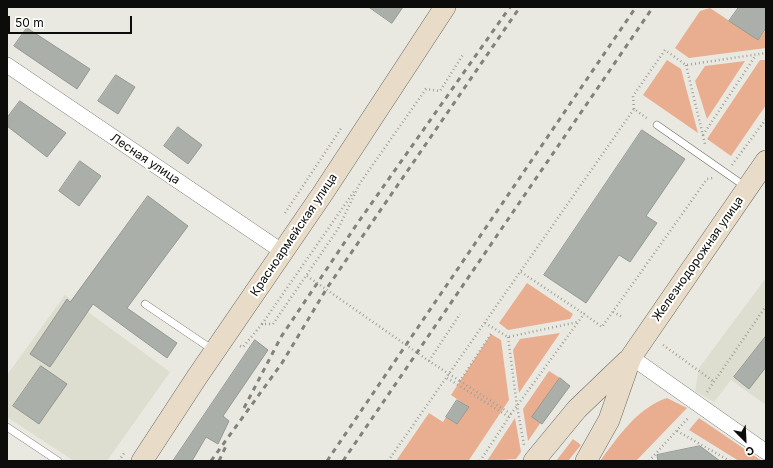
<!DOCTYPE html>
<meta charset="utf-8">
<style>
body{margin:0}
#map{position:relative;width:773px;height:468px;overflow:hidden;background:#e9e9e2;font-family:Inter,sans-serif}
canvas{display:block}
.frame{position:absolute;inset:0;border:8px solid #0c0d0a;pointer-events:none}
.north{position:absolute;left:725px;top:420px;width:40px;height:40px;-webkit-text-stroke:3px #fffffe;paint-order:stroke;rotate:156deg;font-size:11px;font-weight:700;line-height:16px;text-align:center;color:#0c0d0a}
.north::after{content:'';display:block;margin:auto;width:14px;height:18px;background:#0c0d0a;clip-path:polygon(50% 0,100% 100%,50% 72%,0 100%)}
.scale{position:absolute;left:8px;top:16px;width:124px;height:18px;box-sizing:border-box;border:2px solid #0c0d0a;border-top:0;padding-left:5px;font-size:12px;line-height:14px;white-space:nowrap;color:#0c0d0a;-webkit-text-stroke:3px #fffffe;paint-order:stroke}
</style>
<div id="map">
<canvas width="773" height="468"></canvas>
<div class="frame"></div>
<div class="north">С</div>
<div class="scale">50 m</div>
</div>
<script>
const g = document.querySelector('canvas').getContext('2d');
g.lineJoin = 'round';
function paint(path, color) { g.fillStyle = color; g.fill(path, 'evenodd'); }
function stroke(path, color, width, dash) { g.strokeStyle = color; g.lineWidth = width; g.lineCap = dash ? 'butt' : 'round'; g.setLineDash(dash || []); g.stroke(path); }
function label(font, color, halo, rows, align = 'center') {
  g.font = font + ' Inter,sans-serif'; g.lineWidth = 4; g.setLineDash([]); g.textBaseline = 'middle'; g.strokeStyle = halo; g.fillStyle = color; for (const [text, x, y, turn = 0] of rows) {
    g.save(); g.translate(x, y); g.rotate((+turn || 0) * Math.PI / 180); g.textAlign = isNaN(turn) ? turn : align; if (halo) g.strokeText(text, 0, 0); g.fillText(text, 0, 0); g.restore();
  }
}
const built = new Path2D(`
 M766 278V405L731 380 714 402 695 391 699 368Z
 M65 295 170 372 107 461H74L7 417V375Z`);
const green = new Path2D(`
 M710 8 758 40 766 30V48L689 58 675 48 700 11Z
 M667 60 681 69 698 133 643 95Z
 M760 60H766V105L731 156 707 139Z
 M745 61 707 119 695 81 705 66Z
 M527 283 573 314 570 319 508 330 499 323Z
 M560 333 519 393 513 350 520 339Z
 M491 334 501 340 509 400 469 460 396 461 429 413 443 422 446 417 457 424 469 407 451 395Z
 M549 371 560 378 540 407 548 412 528 441 523 409Z
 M667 398 687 408 636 461H600C618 437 637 408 667 398Z
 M515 418 521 452 516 459 487 461Z
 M699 418 762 461H739L689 430Z
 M573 439 581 445 568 461H556Z`);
const building = new Path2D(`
 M369 7H403L392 23Z
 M739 7H766V28L758 40 729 21Z
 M27 28 90 69 77 89 14 46Z
 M116 75 135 87 118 114 98 101Z
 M20 101 66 133 47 157 7 126V118Z
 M178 127 202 145 188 164 164 146Z
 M642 130 685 159 646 216 657 223 630 262 619 255 586 303 544 275Z
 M80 161 101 176 79 206 59 191Z
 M148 196 188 226 127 308 177 343 167 358 93 304 50 367 30 354 67 299 70 302Z
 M766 336V367L749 389 734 377Z
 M255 340 268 350 223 416 229 421 218 444 206 437 192 461H173Z
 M41 366 67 384 39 424 13 406Z
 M560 378 570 386 542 424 532 417Z
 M457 400 469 407 457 424 446 417Z
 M700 446 720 461H658L657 455Z`);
const path = new Path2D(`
 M686 65 705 144
 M634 109 633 96 665 50 686 65 766 53
 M703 135 756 55
 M732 165 766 119
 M285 213 342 127
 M521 272 584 314
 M613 312 622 317
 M485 323 508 337 578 322
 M262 324 355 190
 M491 334 460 381 511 414
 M508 337 517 406 524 445
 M663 345 713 381
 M240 346 243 347 262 324H273L338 229 360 183 426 89 440 91 464 53
 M429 361 460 314
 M447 378 509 417
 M707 392 766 306
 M677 431 730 461
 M119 461 124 453
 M388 461 634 109 648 119
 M480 461 511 414 584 314 602 327 707 179 713 178
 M649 461 689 417`);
const service = new Path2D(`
 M657 125 746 187
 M145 304 213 350
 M7 427 58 461`);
const minor = new Path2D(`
 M7 65 283 252
 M631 357 766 452`);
const secondary = new Path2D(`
 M142 461 197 377 323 193 445 7
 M534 461 577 409 627 361
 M586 461 609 420 631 357 766 161`);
const rail = new Path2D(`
 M244 408 281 337 357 224 510 7
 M211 461 282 363 327 288 520 7
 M219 461 226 446
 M327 461 636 7
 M343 461 653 7`);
const pathBridge = new Path2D(`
 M307 276 429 361 460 381`);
const streetNames = [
 ["Лесная улица",145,159,34],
 ["Красноармейская улица",294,235,-56],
 ["Железнодорожная улица",698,259,-55]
];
paint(built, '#dddecf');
paint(green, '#e9ae8f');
paint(building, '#aaafa9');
stroke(building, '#949893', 1);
stroke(service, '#6c6c66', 8);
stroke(minor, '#6c6c66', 16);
stroke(secondary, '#6c6c66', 22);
stroke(path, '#a0a19b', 2.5, [1, 3]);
stroke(service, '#fff', 7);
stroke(minor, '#fff', 15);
stroke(secondary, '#e8dcc8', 21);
stroke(rail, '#82827d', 3, [5, 5]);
stroke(pathBridge, '#a0a19b', 2.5, [1, 3]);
label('12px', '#0c0d0a', '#fffffe', streetNames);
</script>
